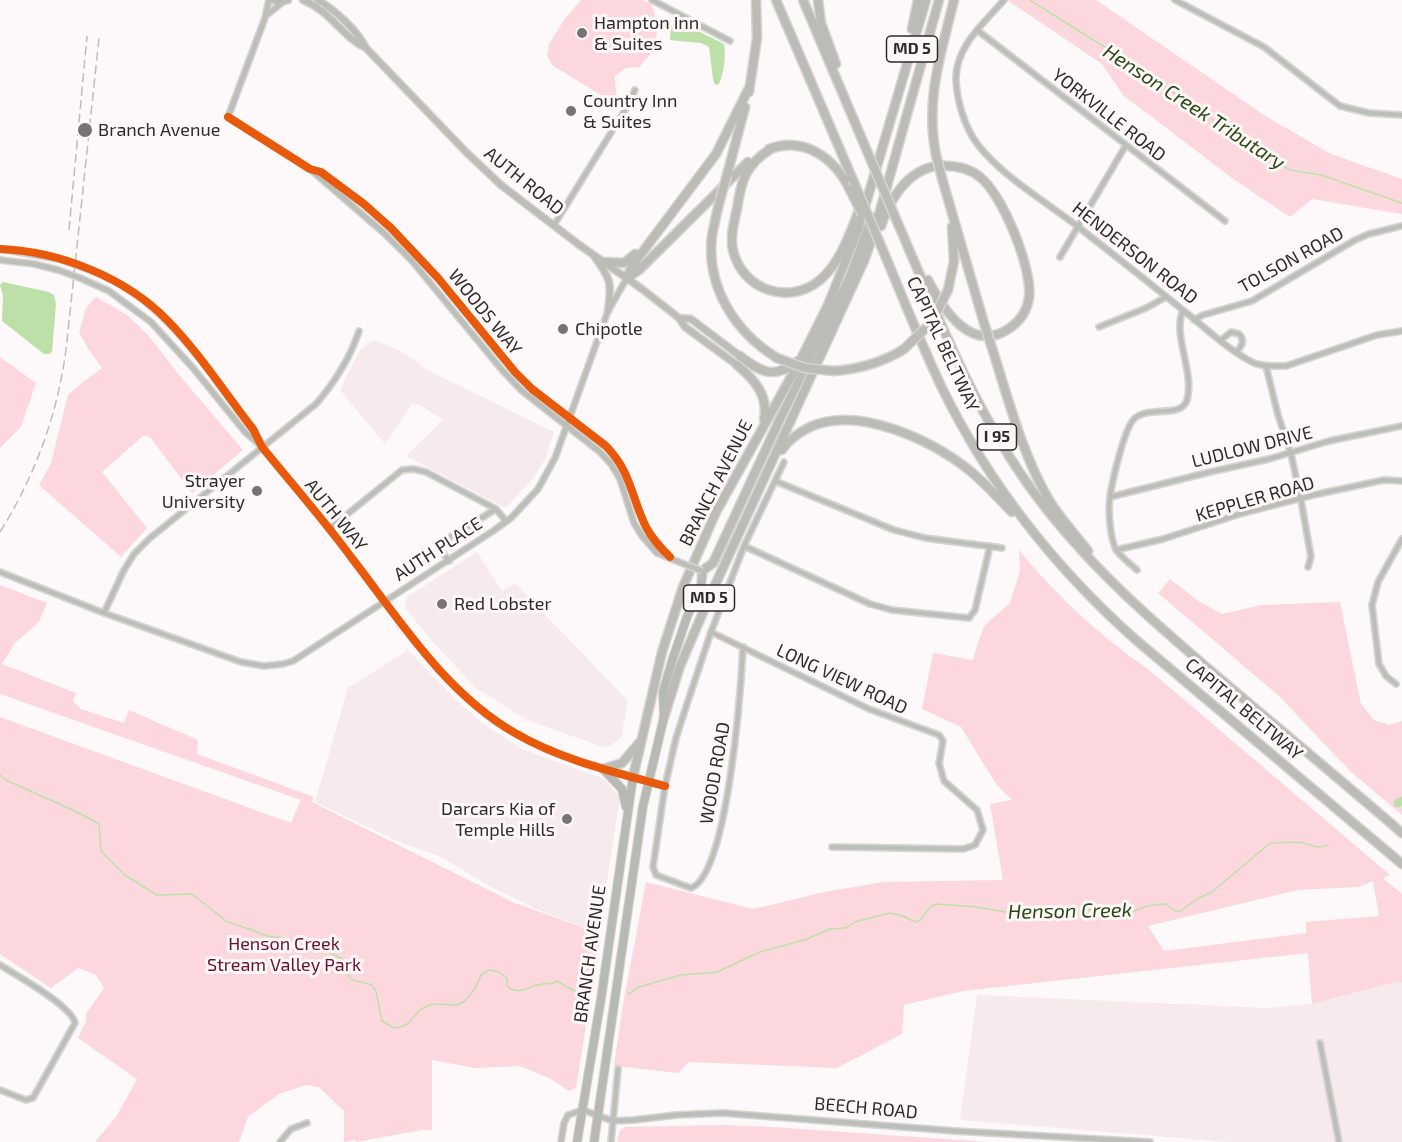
<!DOCTYPE html>
<style>
body{margin:0}
canvas{display:block;background:#fdf8f9}
</style>
<canvas width="1402" height="1142"></canvas>
<script>
const g = document.querySelector('canvas').getContext('2d');
g.lineJoin = 'round';
function paint(path, color) { g.fillStyle = color; g.fill(path, 'evenodd'); }
function stroke(path, color, width, dash) { g.strokeStyle = color; g.lineWidth = width; g.lineCap = dash ? 'butt' : 'round'; g.setLineDash(dash || []); g.stroke(path); }
function label(font, color, halo, rows, align = 'center') {
  g.font = font + ' "Exo 2",sans-serif'; g.lineWidth = 6; g.setLineDash([]); g.textBaseline = 'middle'; g.strokeStyle = halo; g.fillStyle = color; for (const [text, x, y, turn = 0] of rows) {
    g.save(); g.translate(x, y); g.rotate((+turn || 0) * Math.PI / 180); g.textAlign = isNaN(turn) ? turn : align; if (halo) g.strokeText(text, 0, 0); g.fillText(text, 0, 0); g.restore();
  }
}
const built = new Path2D(`
 M374 340 401 351 427 370 554 432 545 459 534 477 506 508 406 456 443 420 418 404H412L385 444 340 390 360 350Z
 M477 552 502 591 515 583 628 701 621 738 606 748 527 720 476 688 434 643 405 608 407 597Z
 M408 650 458 702 485 725 522 749 604 779 620 797 599 933 541 911 491 887 439 856 402 843 315 802 348 688Z
 M1395 981 1402 983V1142H1230L960 1120 977 995 1268 1008 1312 1004Z`);
const green = new Path2D(`
 M581 0H643L651 4C657 17 660 38 652 52 649 57 643 61 640 67L626 68 615 76C614 87 618 95 617 105L552 65 547 55 549 44 564 20Z
 M1007 0H1096L1267 117 1331 154 1402 179V214L1312 199 1290 217 1232 178 1123 95 1102 64Z
 M96 297 127 315 149 336 179 375 243 450 192 493 150 437 143 436 102 472 147 528 121 557 39 485 51 463 68 395 79 385 102 368 89 350 79 332 86 308Z
 M0 357 36 383 21 427 0 448Z
 M1019 550C1057 596 1098 635 1148 669L1390 875 1383 878 1402 894V983L1395 982 1312 1004 1308 953 963 991 904 1005 902 1034 837 1068 689 1062 678 1073 614 1066 623 1004 646 882 754 909 824 892 883 882 1003 880 990 804 1012 800 996 784 961 727 922 709 933 653 973 660 978 642 985 625 1010 603 1020 571ZM1373 881 1379 916 1306 922V933L1164 951 1148 926 1298 890 1358 887Z
 M1170 579 1197 600 1222 614 1262 605 1340 602 1361 704 1374 720 1389 725 1402 721V815L1350 771 1279 696 1158 593Z
 M0 585 47 603 39 622 16 642 2 664 76 693 73 702 81 709 124 723 129 710 198 740 197 754 314 797 312 802 515 903 601 934 593 984H590L586 1006 589 1007 576 1088 569 1091 551 1079 520 1066 475 1068 432 1060V1130H422L356 1142 355 1140 344 1142V1111L319 1087 306 1085 279 1094 248 1117 239 1142H95L116 1117 137 1079 78 1038 86 1021V1014L104 988 96 975 78 968 51 988 0 954V717L291 823 301 800 0 694Z
 M725 1125 773 1127 988 1142H617L620 1130 626 1127Z`);
const water = new Path2D(`
 M676 22 686 25 724 44C726 58 724 72 719 84L715 85 713 79 709 47 701 43 670 40 671 26Z
 M3 282 49 292 54 295 56 304 52 352 49 354H44L2 321 3 295 0 285Z`);
const stream = new Path2D(`
 M1030 0 1144 72 1263 155 1290 170 1321 175 1402 203
 M0 775 6 780 77 812 99 824 101 851 125 875 157 895 192 894 226 921 268 936 312 943 344 960C351 988 350 977 372 985L376 991 382 1021 394 1028C416 1026 412 1011 427 1006 436 1002 445 1005 455 1005 466 1006 478 984 481 975L489 970 499 972 507 978V986C520 999 535 980 551 984L557 981 583 996
 M628 994 639 987 681 975 717 972 760 952 804 940 830 929 846 928 855 922 866 919 890 913 903 916 915 922 920 920 930 907 937 904 976 907 1017 914 1102 909 1125 914 1148 906 1162 904H1166L1175 911H1181L1197 899 1212 892 1269 844C1275 842 1297 842 1304 843 1315 846 1315 849 1328 845`);
const river = new Path2D(`
 M1398 803 1402 801`);
const minor = new Path2D(`
 M652 0 730 41
 M1175 0 1264 47 1340 106 1369 113 1402 115
 M977 30 1225 221
 M554 225 625 110 635 90
 M1060 257 1126 145
 M1194 320 1203 315 1252 301 1355 240 1369 234 1402 226
 M1099 327 1146 308 1166 297
 M1221 340 1231 332 1239 334C1245 340 1242 346 1237 351
 M1266 366 1278 415 1291 454 1301 500 1311 557 1308 567
 M775 481 894 530 925 538 1002 548
 M1110 497 1210 472 1269 459 1329 441 1402 426
 M329 529 402 470 413 469 426 472 496 509 506 521
 M744 546 870 604 892 610 969 618 975 610 990 546
 M1116 550 1163 539 1240 514 1318 494 1384 480 1402 481
 M449 561 439 548 444 541 496 509
 M1137 570C1131 564 1122 558 1117 551 1110 541 1108 510 1110 497 1112 482 1124 429 1134 419 1148 405 1181 419 1187 400 1195 372 1172 336 1183 310
 M0 572 104 613 241 662 264 666 283 664 293 661 384 602
 M104 613 124 570 134 554 150 538 316 404C335 382 350 358 359 331
 M711 632 869 709 939 735 943 741 939 763 944 781 977 810 983 830 975 845 963 849 832 847
 M743 647C741 687 728 875 691 888L656 875 653 867 665 786 676 738 688 701 711 632 744 546 784 462
 M1396 684 1386 676 1379 664 1372 605 1378 582 1402 539
 M648 781 665 786
 M0 965C16 975 72 1006 75 1023L33 1098 26 1100 0 1090
 M1320 1043 1339 1142
 M280 1142 291 1129 307 1123
 M611 1142 618 1069`);
const tertiary = new Path2D(`
 M269 0 265 18 228 117 310 169 321 172 364 204 391 228 438 278 515 372 532 389 606 446C632 473 631 497 646 527 652 539 661 548 670 557
 M1004 0C984 23 955 47 956 80 957 102 965 128 978 145 1005 179 1047 202 1081 229 1115 256 1150 283 1184 311 1206 328 1229 351 1254 363 1264 367 1275 366 1286 366L1377 335 1402 331
 M268 14 283 2
 M311 170 385 234 412 261 502 370 521 390 600 452 611 464 620 479 634 523 642 536 657 553 679 562
 M0 249 59 259
 M0 260 34 264 58 270
 M82 267C161 292 205 367 253 429L262 447C292 484 323 519 351 557 399 619 445 693 515 733 556 757 602 768 648 781
 M80 278 109 291 151 322 193 368 245 432 261 446
 M384 602 493 531 511 518 538 489 555 458 608 311 627 278
 M561 1142 564 1123 568 1115 583 1110 613 1121 634 1120 676 1115 723 1113 955 1131 1150 1142`);
const secondary = new Path2D(`
 M273 0 279 2 288 0
 M303 0C331 11 342 37 366 48L466 152 501 185 578 244 642 289 679 318 685 327 737 365
 M318 0C336 11 356 29 366 48
 M594 256C611 279 612 283 608 311
 M679 318 691 319 740 356`);
const trunk = new Path2D(`
 M603 769 622 789 626 807
 M577 1142 601 999 633 777
 M594 1142 643 806 664 717 663 692 673 658 687 617 701 586 702 577`);
const motorway = new Path2D(`
 M776 0 853 180
 M803 0 864 144
 M818 0 821 23 836 64
 M912 29 918 0
 M749 92 757 38 756 0
 M772 148C746 164 741 180 737 209 734 222 730 237 733 250 742 290 789 306 820 280 841 262 850 233 860 208
 M769 149C804 136 835 158 850 190
 M936 155C925 99 941 54 954 0
 M727 175 745 107
 M943 182 984 323
 M720 200C717 212 714 224 712 236 706 287 735 332 777 358
 M896 219C935 309 970 402 1027 483 1083 562 1152 621 1225 683 1284 733 1343 782 1402 833
 M881 226C889 201 907 170 937 166 953 165 968 167 980 177 1003 195 1033 270 1029 298 1027 311 1020 321 1010 328 971 355 943 309 928 280
 M884 253C903 298 921 344 942 388 989 484 1056 569 1136 640L1402 864
 M606 262 624 263 635 254
 M627 278 639 270 748 162
 M627 278 632 266 716 154 749 88
 M948 290 954 261 952 227
 M991 345C1008 397 1021 452 1049 500 1060 518 1075 534 1088 551
 M740 356C761 372 774 380 798 361
 M737 365C754 379 769 396 764 419
 M834 371C860 369 882 363 904 349
 M782 450C788 440 800 432 810 427 858 405 931 440 969 470 985 483 998 498 1012 512
 M702 577V571L713 563 780 419 849 279 872 217
 M664 717 680 666 710 596 864 261 873 236 939 0
 M603 769 622 763 639 743
 M633 777 662 652 683 587 716 512 801 359 828 305 858 230 926 0`);
const rail = new Path2D(`
 M69 230 87 36
 M0 532C35 476 57 416 66 350L99 38`);
const tertiaryBridge = new Path2D(`
 M59 259 82 267
 M58 270 80 278
 M679 562 702 571`);
const motorwayBridge = new Path2D(`
 M864 144 896 219
 M936 155 943 182
 M853 180 884 253
 M850 190 862 214
 M720 200 727 175
 M984 323 991 345
 M904 349 931 323 948 290
 M777 358 805 368 834 371`);
const cycleway = new Path2D(`
 M228 117 310 169 321 172 364 204 391 228 438 278 515 372 532 389 606 446C632 473 631 497 646 527 652 539 661 548 670 557
 M0 249C59 251 127 278 168 321 200 354 225 393 253 429L262 447C292 484 323 519 351 557 399 619 445 693 515 733 561 760 614 772 665 786`);
const markers = [
 [582,33,6,"#777374"],
 [571,111,6,"#777374"],
 [85,130,8,"#777374"],
 [563,329,6,"#777374"],
 [257,491,6,"#777374"],
 [442,604,6,"#777374"],
 [567,819,6,"#777374"]
];
const shields = [
 [912,49,51],
 [997,437,39],
 [709,598,51]
];
const shieldNames = [
 ["MD 5",912,49],
 ["I 95",997,437],
 ["MD 5",709,598]
];
const poiNames = [
 ["Hampton Inn",594,23],
 ["& Suites",594,44],
 ["Country Inn",583,101],
 ["& Suites",583,122],
 ["Branch Avenue",98,130],
 ["Chipotle",575,329],
 ["Strayer",245,481,"right"],
 ["University",245,502,"right"],
 ["Red Lobster",454,604],
 ["Darcars Kia of",555,809,"right"],
 ["Temple Hills",555,830,"right"]
];
const streetNames = [
 ["YORKVILLE ROAD",1109,115,38],
 ["AUTH ROAD",524,181,39],
 ["HENDERSON ROAD",1135,253,38],
 ["TOLSON ROAD",1291,260,-29],
 ["WOODS WAY",485,312,51],
 ["CAPITAL BELTWAY",943,344,65],
 ["LUDLOW DRIVE",1252,447,-14],
 ["BRANCH AVENUE",716,483,-63],
 ["KEPPLER ROAD",1255,499,-16],
 ["AUTH WAY",336,515,51],
 ["AUTH PLACE",438,549,-33],
 ["LONG VIEW ROAD",842,679,25],
 ["CAPITAL BELTWAY",1244,709,40],
 ["WOOD ROAD",715,773,-80],
 ["BRANCH AVENUE",590,954,-82],
 ["BEECH ROAD",866,1108,5]
];
const parkNames = [
 ["Henson Creek",284,944],
 ["Stream Valley Park",284,965]
];
const waterNames = [
 ["Henson Creek Tributary",1194,107,33],
 ["Henson Creek",1070,911,-1]
];
paint(built, '#f6eaec');
paint(green, '#fcd8de');
paint(water, '#bce0a8');
stroke(stream, '#bce0a8', 1.5);
stroke(river, '#bce0a8', 9);
stroke(minor, '#d7d4d5', 8);
stroke(tertiary, '#d7d4d5', 8);
stroke(secondary, '#d7d4d5', 9);
stroke(trunk, '#d7d4d5', 10);
stroke(motorway, '#d7d4d5', 11);
stroke(minor, '#bcbeb8', 4.5);
stroke(tertiary, '#bcbeb8', 5);
stroke(secondary, '#bcbdb7', 6);
stroke(trunk, '#b6bab2', 8);
stroke(motorway, '#babcb5', 8);
stroke(rail, '#bcbcb8', 1.5, [9, 4.5]);
stroke(tertiaryBridge, '#d7d4d5', 8, []);
stroke(motorwayBridge, '#d7d4d5', 11, []);
stroke(tertiaryBridge, '#bcbeb8', 5);
stroke(motorwayBridge, '#babcb5', 8);
stroke(cycleway, '#e8590c', 8);
for (const [x, y, r, color] of markers) { const dot = new Path2D(); dot.arc(x, y, r, 0, 2 * Math.PI); g.fillStyle = color; g.fill(dot); stroke(dot, '#fef7f8', 2); }
for (const [x, y, w] of shields) { const box = new Path2D(); box.roundRect(x - w / 2, y - 13, w, 26, 4.5); g.fillStyle = '#fef7f8'; g.fill(box); stroke(box, '#2f2b2c', 1.5); }
label('bold 16px', '#2f2b2c', null, shieldNames);
label('18px', '#2f2b2c', '#fef7f8', poiNames, 'left');
label('18px', '#2f2b2c', '#fef7f8', streetNames);
label('18px', '#67102c', '#fef7f8', parkNames);
label('italic 20px', '#284913', '#fef7f8', waterNames);
</script>
